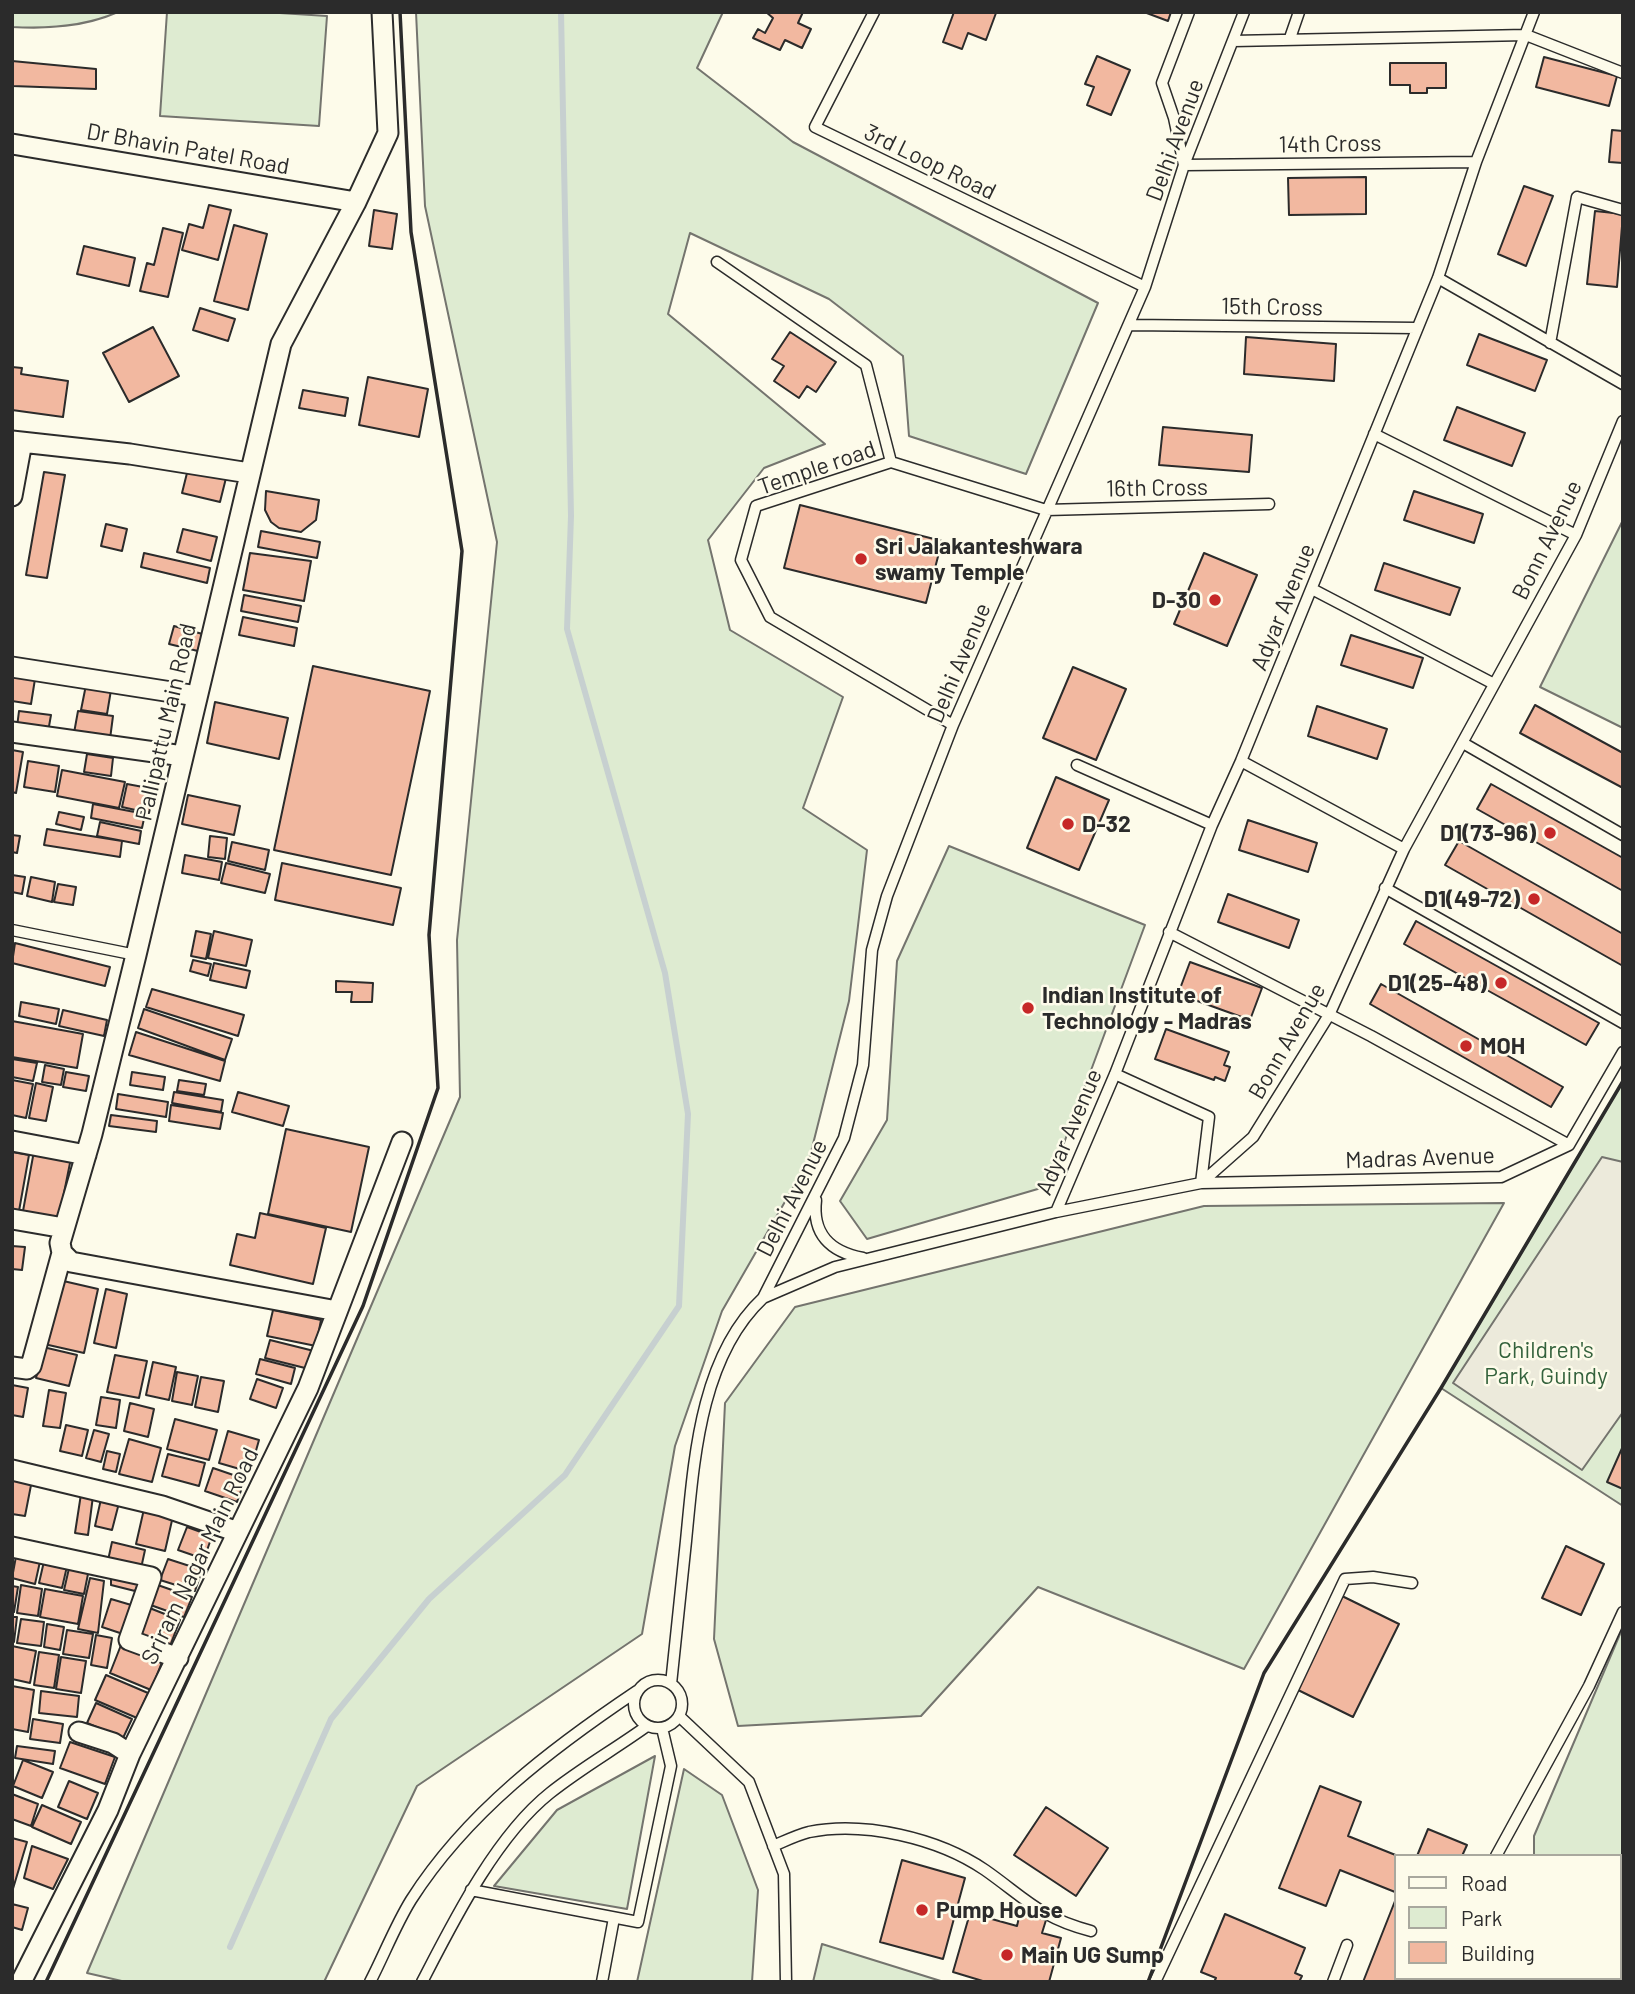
<!DOCTYPE html>
<style>
body{margin:0}
#map{position:relative;width:1635px;height:1994px;overflow:hidden;background:#fdfbea;font-family:Barlow,sans-serif}
canvas{display:block}
.frame{position:absolute;inset:0;border:14px solid #2b2b2b;pointer-events:none}
.legend{position:absolute;left:1394px;top:1854px;width:228px;height:126px;box-sizing:border-box;background:#fdfbea;border:2px solid #a9a89e;margin:0;padding:9px 12px;list-style:none;font-size:21px;color:#2b2b2b}
.legend li{display:flex;align-items:center;gap:14px;height:35px}
.legend b{width:35px;border:2px solid #a9a89e}
</style>
<div id="map">
<canvas width="1635" height="1994"></canvas>
<div class="frame"></div>
<ul class="legend">
<li><b style="height:9px;background:#fdfbea"></b>Road</li>
<li><b style="height:19px;background:#deebd1"></b>Park</li>
<li><b style="height:19px;background:#f2b8a0"></b>Building</li>
</ul>
</div>
<script>
const g = document.querySelector('canvas').getContext('2d');
g.lineJoin = 'round';
function paint(path, color) { g.fillStyle = color; g.fill(path, 'evenodd'); }
function stroke(path, color, width, dash) { g.strokeStyle = color; g.lineWidth = width; g.lineCap = dash ? 'butt' : 'round'; g.setLineDash(dash || []); g.stroke(path); }
function label(font, color, halo, rows, align = 'center') {
  g.font = font + ' Barlow,sans-serif'; g.lineWidth = 5; g.setLineDash([]); g.textBaseline = 'middle'; g.strokeStyle = halo; g.fillStyle = color; for (const [text, x, y, turn = 0] of rows) {
    g.save(); g.translate(x, y); g.rotate((+turn || 0) * Math.PI / 180); g.textAlign = isNaN(turn) ? turn : align; if (halo) g.strokeText(text, 0, 0); g.fillText(text, 0, 0); g.restore();
  }
}
const green = new Path2D(`
 M12 12H118C84 27 48 29 12 27Z
 M167 12H264L327 16 319 126 160 116Z
 M416 12H723L697 68 793 142 1098 303 1026 474 909 436 903 356 829 299 690 233 668 314 825 444 764 468 708 540 730 630 843 697 803 808 867 850 849 1001 809 1160 722 1311 675 1446 642 1634 417 1786 324 1982H126L87 1973 460 1097 457 940 497 542 425 206Z
 M1623 520V728L1540 687Z
 M949 846 1145 925 1048 1186 867 1239 840 1201 887 1120 897 961Z
 M1623 1081V1506L1441 1388Z
 M1504 1203 1244 1669 1038 1587 921 1716 738 1726 714 1639 725 1403 795 1307 1204 1206Z
 M1623 1627V1948H1619V1856H1534V1836Z
 M655 1756 627 1909 494 1886 557 1810Z
 M684 1769 722 1795 758 1890 752 1982H637Z
 M822 1944 944 1982H813Z`);
const parking = new Path2D(`
 M1602 1157 1623 1162V1412L1582 1470 1453 1383Z`);
const stream = new Path2D(`
 M230 1947 331 1719 429 1599 565 1475 679 1306 688 1114 665 973 567 629 571 516 561 12`);
const building = new Path2D(`
 M766 12H803L798 23 811 29 802 48 785 40 780 50 753 38 758 29 765 33 773 18Z
 M954 12 996 13 986 40 968 33 962 49 943 42Z
 M1144 12H1171L1168 21Z
 M1097 56 1130 70 1111 115 1087 105 1094 87 1085 84Z
 M1544 57 1617 76 1609 106 1536 87Z
 M12 61 96 69V89L12 86Z
 M1390 63H1446V88H1427V93H1410V85H1390Z
 M1612 130 1623 131V163L1609 162Z
 M1366 177V214L1289 215 1288 178Z
 M1524 186 1553 196 1526 266 1498 254Z
 M209 205 231 210 218 260 182 250 189 224 203 228Z
 M374 210 397 214 392 249 369 246Z
 M1595 211 1623 214 1617 287 1587 284Z
 M234 225 267 234 248 310 214 301Z
 M163 228 183 233 168 297 140 291 147 263 154 265Z
 M84 246 135 258 129 286 77 274Z
 M200 308 235 319 228 341 193 330Z
 M153 327 179 376 129 402 103 353Z
 M790 332 836 362 816 392 807 386 799 398 774 381 784 366 772 359Z
 M1479 334 1547 360 1535 391 1467 365Z
 M1246 337 1336 344 1334 381 1244 374Z
 M12 367 22 368 21 374 68 381 63 417 12 410Z
 M368 377 428 389 419 437 359 425Z
 M303 390 348 398 345 416 299 408Z
 M1457 407 1525 433 1512 466 1444 440Z
 M1163 427 1252 435 1249 472 1159 465Z
 M188 469 226 478 220 502 182 493Z
 M44 472 65 475 47 578 26 575Z
 M266 491 319 500 316 520 301 532 279 528 271 522 265 510Z
 M1414 491 1483 514 1474 543 1404 520Z
 M800 505 942 541 926 603 784 568Z
 M106 524 127 529 122 551 101 546Z
 M183 529 217 537 211 561 177 552Z
 M261 531 320 542 317 558 258 547Z
 M144 553 210 568 207 583 141 567Z
 M250 553 311 561 304 601 243 590Z
 M1204 553 1257 575 1227 646 1174 624Z
 M1384 563 1460 588 1450 615 1375 590Z
 M244 595 301 606 298 622 241 611Z
 M243 617 297 628 294 646 239 635Z
 M174 626 206 635 202 652 169 644Z
 M1351 635 1423 658 1413 688 1341 665Z
 M313 666 430 691 391 875 274 850Z
 M1073 667 1126 689 1096 760 1043 738Z
 M12 675 35 679 31 704 12 701Z
 M86 685 111 690 107 714 81 710Z
 M215 702 288 718 279 759 207 743Z
 M1535 705 1623 753V788L1520 733Z
 M1317 706 1387 729 1377 759 1308 736Z
 M19 711 51 715 48 732 17 727Z
 M78 711 113 716 110 739 74 733Z
 M12 750 23 752 16 793 12 792Z
 M87 754 113 758 111 776 84 772Z
 M28 761 59 766 55 792 24 787Z
 M62 770 125 782 119 808 57 796Z
 M1056 777 1109 800 1079 870 1027 848Z
 M127 784 154 789 149 813 122 807Z
 M1491 784 1623 858V891L1477 809Z
 M188 795 240 806 234 835 182 824Z
 M93 804 145 814 142 828 91 818Z
 M59 812 84 817 81 830 56 824Z
 M1248 820 1317 843 1308 872 1239 850Z
 M100 822 141 831 139 844 97 836Z
 M47 829 122 841 120 857 44 845Z
 M12 835 20 836 17 853 12 852Z
 M210 836 227 838 225 859 208 857Z
 M1459 841 1623 934V966L1445 865Z
 M232 842 269 850 265 870 228 861Z
 M185 855 222 862 219 880 182 873Z
 M226 863 270 874 265 893 221 883Z
 M282 863 401 888 393 925 275 900Z
 M12 875 25 877 22 894 12 892Z
 M31 877 55 882 52 902 27 896Z
 M58 884 76 887 73 905 54 902Z
 M1228 894 1299 920 1289 948 1218 922Z
 M1416 921 1599 1023 1586 1045 1404 944Z
 M196 931 211 934 206 959 191 956Z
 M214 931 252 940 246 966 208 958Z
 M15 943 110 967 105 986 12 963Z
 M193 960 211 964 208 976 190 971Z
 M1190 962 1262 988 1250 1020 1178 994Z
 M214 963 250 971 246 988 210 980Z
 M336 981 373 983 372 1002H351L352 992H336Z
 M1381 984 1563 1087 1551 1107 1370 1004Z
 M152 989 244 1015 238 1036 146 1007Z
 M21 1002 59 1009 56 1024 19 1016Z
 M144 1009 232 1039 225 1060 138 1028Z
 M63 1010 107 1020 104 1036 59 1026Z
 M12 1021 83 1034 77 1068 12 1057Z
 M1166 1029 1229 1052 1224 1065 1230 1067 1225 1081 1215 1077 1214 1080 1155 1059Z
 M136 1032 225 1061 220 1081 129 1055Z
 M12 1059 37 1063 33 1081 12 1077Z
 M45 1065 64 1069 61 1085 42 1082Z
 M66 1072 89 1076 86 1091 63 1087Z
 M132 1072 165 1077 163 1090 130 1085Z
 M12 1080 33 1084 26 1118 12 1115Z
 M179 1080 206 1084 204 1095 177 1091Z
 M36 1083 53 1087 46 1121 29 1118Z
 M174 1092 223 1100 221 1112 172 1103Z
 M238 1092 289 1106 283 1126 232 1112Z
 M118 1094 168 1102 166 1117 116 1109Z
 M171 1105 223 1113 220 1129 169 1121Z
 M111 1115 157 1121 156 1132 109 1126Z
 M286 1129 369 1147 351 1232 268 1214Z
 M34 1151 71 1158 59 1218 23 1211Z
 M12 1152 29 1155 19 1211 12 1210Z
 M260 1213 326 1228 313 1284 230 1265 237 1234 255 1238Z
 M12 1246 25 1247 22 1270 12 1269Z
 M59 1280 98 1289 84 1353 44 1344Z
 M106 1289 127 1294 116 1348 94 1343Z
 M273 1310 321 1320 316 1346 267 1336Z
 M270 1340 314 1351 309 1369 265 1358Z
 M43 1347 77 1355 69 1386 36 1378Z
 M115 1355 147 1361 139 1398 107 1392Z
 M260 1359 295 1368 291 1384 256 1374Z
 M153 1362 176 1367 169 1400 146 1395Z
 M177 1372 198 1376 192 1405 172 1401Z
 M201 1377 224 1381 218 1412 195 1407Z
 M257 1379 283 1388 276 1408 250 1399Z
 M12 1385 28 1388 23 1417 12 1415Z
 M49 1390 66 1393 60 1428 43 1426Z
 M101 1397 120 1400 116 1428 96 1425Z
 M130 1403 154 1409 148 1437 124 1431Z
 M175 1419 217 1430 209 1460 167 1449Z
 M66 1425 88 1430 82 1456 60 1451Z
 M94 1430 109 1434 101 1462 86 1458Z
 M228 1431 259 1440 250 1472 219 1463Z
 M129 1439 161 1448 152 1482 119 1474Z
 M1623 1446V1489L1607 1482Z
 M107 1451 120 1454 116 1472 103 1469Z
 M168 1454 205 1463 199 1486 162 1476Z
 M213 1468 245 1479 237 1502 205 1491Z
 M12 1476 32 1480 25 1516 12 1514Z
 M81 1494 93 1496 88 1535 75 1533Z
 M101 1499 119 1503 112 1530 95 1526Z
 M144 1509 173 1516 165 1551 136 1544Z
 M187 1527 212 1536 204 1559 178 1550Z
 M112 1542 145 1550 140 1573 107 1565Z
 M1566 1546 1604 1564 1581 1615 1542 1598Z
 M17 1551 41 1557 35 1584 12 1578Z
 M45 1557 68 1562 62 1588 39 1583Z
 M168 1559 202 1570 195 1591 160 1580Z
 M70 1564 89 1569 84 1594 64 1590Z
 M111 1572 141 1580 135 1591 111 1585Z
 M90 1578 104 1581 98 1633 78 1629Z
 M152 1583 192 1597 184 1617 145 1603Z
 M21 1585 42 1589 38 1616 17 1613Z
 M12 1586 18 1587 14 1612H12Z
 M45 1589 83 1596 78 1624 40 1617Z
 M1342 1596 1399 1624 1353 1717 1296 1689Z
 M111 1599 138 1607 129 1636 102 1627Z
 M147 1607 180 1620 168 1651 134 1638Z
 M12 1617H17L14 1642H12Z
 M21 1619 44 1622 41 1646 17 1643Z
 M47 1624 64 1627 60 1650 44 1647Z
 M67 1630 93 1634 89 1658 63 1654Z
 M96 1635 112 1638 107 1668 91 1665Z
 M123 1640 164 1657 151 1690 110 1673Z
 M12 1646 36 1651 30 1683 12 1679Z
 M39 1652 59 1655 54 1688 34 1685Z
 M61 1657 86 1661 81 1693 56 1689Z
 M106 1675 148 1693 137 1718 95 1700Z
 M12 1686 34 1690 28 1732 12 1729Z
 M41 1691 79 1696 77 1717 39 1713Z
 M96 1703 132 1719 123 1738 87 1723Z
 M33 1719 63 1724 60 1743 30 1739Z
 M70 1742 115 1757 105 1784 60 1768Z
 M17 1746 55 1751 53 1764 15 1758Z
 M23 1760 53 1772 42 1798 13 1786Z
 M69 1781 98 1793 87 1819 58 1807Z
 M1320 1786 1361 1802 1348 1836 1398 1856 1395 1892 1340 1870 1326 1906 1279 1888Z
 M12 1794 38 1804 31 1826 12 1819Z
 M42 1805 81 1822 71 1844 32 1827Z
 M1046 1807 1108 1848 1076 1896 1014 1855Z
 M1428 1829 1467 1845 1462 1856H1417Z
 M12 1838 27 1842 12 1892Z
 M32 1846 68 1859 53 1889 24 1878Z
 M902 1860 965 1878 943 1959 880 1942Z
 M1395 1901V1978H1413L1412 1982H1363Z
 M12 1904 28 1908 22 1930 12 1927Z
 M970 1913 1017 1926 1020 1913 1046 1920 1042 1933 1061 1938 1049 1982H986L953 1972Z
 M1225 1914 1305 1948 1295 1973 1302 1976 1299 1982H1214L1216 1978 1201 1972Z`);
const service = new Path2D(`
 M874 12 815 127 1145 287
 M1189 12 1162 83 1174 118 1184 165 1476 162
 M1290 38 1299 12
 M1233 41 1526 35 1623 73
 M717 262 866 365 891 462
 M1438 278 1623 384
 M1129 325 1416 328
 M1550 343 1577 197 1623 210
 M1374 434 1576 535
 M1312 589 1494 684
 M953 725 770 617 741 560 756 506 891 462 1046 510 1269 504
 M1463 743 1623 835
 M1241 761 1404 849
 M1077 765 1212 825
 M1385 888 1623 1023
 M12 930 136 955
 M1169 932 1371 1036 1569 1145
 M1115 1074 1209 1117 1201 1183 1501 1177 1569 1145 1623 1052
 M816 1200C812 1234 830 1252 863 1258
 M1056 1212 1115 1074 1212 825 1241 761 1438 278 1476 162 1534 12
 M763 1298 835 1267 1056 1212 1201 1183 1253 1137 1329 1015 1404 849 1576 535 1623 421
 M634 1704a24 24 0 1 1 48 0a24 24 0 1 1-48 0Z
 M671 1684C676 1636 681 1588 686 1541 694 1460 700 1357 763 1298L844 1138 863 1065 872 950 887 896 953 725 1145 287 1184 165 1244 12
 M679 1716 749 1782 784 1874 786 1982
 M773 1846C785 1841 797 1835 809 1832 864 1821 938 1838 985 1870 1025 1898 1040 1918 1091 1931
 M1496 1856 1589 1686 1623 1612
 M471 1890 638 1922 671 1766 662 1728
 M370 1982C384 1955 395 1926 411 1900 467 1812 552 1748 637 1691
 M422 1982C454 1920 496 1836 550 1793 580 1769 615 1749 647 1726
 M602 1982 614 1918
 M1155 1982 1345 1579 1373 1577 1412 1583
 M1333 1982 1347 1945
 M1434 1982 1436 1978`);
const minor = new Path2D(`
 M12 144 356 202
 M12 441 130 454 249 473
 M12 496 22 442
 M12 667 197 696
 M12 732 183 756
 M12 1141 86 1155
 M12 1219 64 1228
 M337 1311 71 1262 62 1253 60 1243 92 1134 136 955 281 344 356 202 388 133 382 12
 M12 1367 27 1369 31 1366 62 1253
 M12 1470 162 1506 238 1532
 M12 1547 151 1577 129 1640 178 1658
 M79 1732 113 1743 130 1754
 M21 1982 108 1810 130 1754 308 1388 402 1142`);
const wall = new Path2D(`
 M46 1982 363 1306 438 1088 429 935 462 551 411 232 400 12
 M1148 1982 1264 1673 1441 1388 1623 1081`);
const markers = [
 [861,559,7,"#c62828"],
 [1215,600,7,"#c62828"],
 [1068,824,7,"#c62828"],
 [1550,833,7,"#c62828"],
 [1534,899,7,"#c62828"],
 [1501,983,7,"#c62828"],
 [1028,1008,7,"#c62828"],
 [1466,1046,7,"#c62828"],
 [922,1910,7,"#c62828"],
 [1007,1955,7,"#c62828"]
];
const streetNames = [
 ["Delhi Avenue",1175,140,-70],
 ["14th Cross",1330,144,-1],
 ["Dr Bhavin Patel Road",188,149,10],
 ["3rd Loop Road",930,162,26],
 ["15th Cross",1272,307,1],
 ["Temple road",817,468,-19],
 ["16th Cross",1157,488,-1],
 ["Bonn Avenue",1547,540,-64],
 ["Adyar Avenue",1283,607,-68],
 ["Delhi Avenue",959,663,-67],
 ["Pallipattu Main Road",166,722,-77],
 ["Bonn Avenue",1287,1041,-60],
 ["Adyar Avenue",1069,1132,-67],
 ["Madras Avenue",1420,1158,-2],
 ["Delhi Avenue",792,1198,-63],
 ["Sriram Nagar Main Road",200,1556,-64]
];
const poiNames = [
 ["Sri Jalakanteshwara",875,546],
 ["swamy Temple",875,572],
 ["D-30",1201,600,"right"],
 ["D-32",1082,824],
 ["D1(73-96)",1536,833,"right"],
 ["D1(49-72)",1520,899,"right"],
 ["D1(25-48)",1487,983,"right"],
 ["Indian Institute of",1042,995],
 ["Technology - Madras",1042,1021],
 ["MOH",1480,1046],
 ["Pump House",936,1910],
 ["Main UG Sump",1021,1955]
];
const parkNames = [
 ["Children's",1546,1350],
 ["Park, Guindy",1546,1376]
];
paint(green, '#deebd1');
stroke(green, '#74746e', 2);
paint(parking, '#eceadb');
stroke(parking, '#74746e', 2);
stroke(stream, '#c7d0d0', 6);
paint(building, '#f2b8a0');
stroke(building, '#2b2b2b', 2);
stroke(service, '#2b2b2b', 13);
stroke(minor, '#2b2b2b', 23);
stroke(service, '#fdfbea', 10);
stroke(minor, '#fdfbea', 19);
stroke(wall, '#2b2b2b', 3.5);
for (const [x, y, r, color] of markers) { const dot = new Path2D(); dot.arc(x, y, r, 0, 2 * Math.PI); g.fillStyle = color; g.fill(dot); stroke(dot, '#fdfbea', 2.5); }
label('23px', '#2b2b2b', '#fdfbea', streetNames);
label('bold 23px', '#2b2b2b', '#fdfbea', poiNames, 'left');
label('23px', '#34623c', '#fdfbea', parkNames);
</script>
